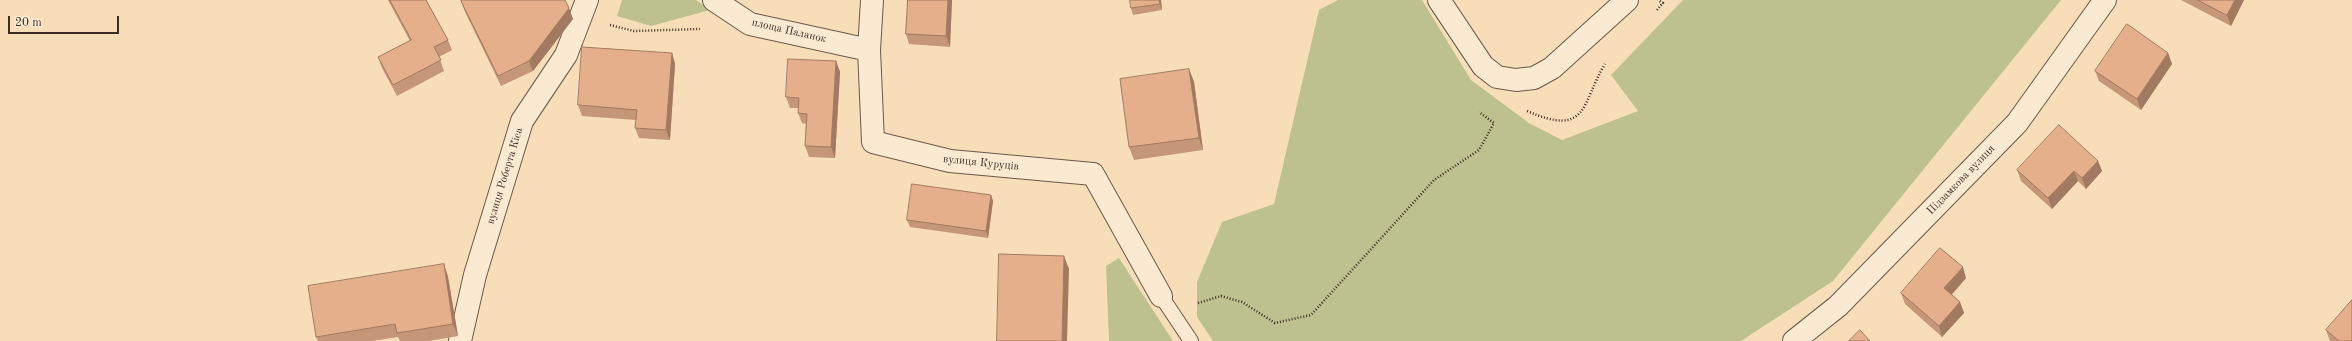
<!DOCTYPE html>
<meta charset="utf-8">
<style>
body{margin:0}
#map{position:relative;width:2352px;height:341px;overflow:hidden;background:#f7deb9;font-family:"Old Standard TT",serif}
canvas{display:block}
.scale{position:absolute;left:8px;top:16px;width:111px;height:18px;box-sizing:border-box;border:2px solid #3d2c25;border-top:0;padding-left:5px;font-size:12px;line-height:14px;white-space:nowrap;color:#3d2c25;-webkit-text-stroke:3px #faead2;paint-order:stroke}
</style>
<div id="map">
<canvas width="2352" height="341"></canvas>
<div class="scale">20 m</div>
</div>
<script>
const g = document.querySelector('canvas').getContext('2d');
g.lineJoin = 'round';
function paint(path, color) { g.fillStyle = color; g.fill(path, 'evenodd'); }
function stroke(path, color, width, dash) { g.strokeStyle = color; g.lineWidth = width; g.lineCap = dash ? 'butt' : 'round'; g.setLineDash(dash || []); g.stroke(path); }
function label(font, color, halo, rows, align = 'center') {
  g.font = font + ' "Old Standard TT",serif'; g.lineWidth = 3.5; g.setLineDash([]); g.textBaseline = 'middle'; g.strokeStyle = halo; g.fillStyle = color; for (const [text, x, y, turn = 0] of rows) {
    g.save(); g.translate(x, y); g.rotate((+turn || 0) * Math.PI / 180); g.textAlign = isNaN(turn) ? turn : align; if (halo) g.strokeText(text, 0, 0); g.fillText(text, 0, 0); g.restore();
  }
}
const green = new Path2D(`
 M622 0H696L710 10 651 26 617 16Z
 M1338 0H1422L1471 80 1529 123 1562 140 1638 111 1611 75 1683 0H2061L1833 281 1741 341H1213L1197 317V282L1222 222 1274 204 1319 10Z
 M1119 258 1173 341H1109L1106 266Z`);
const path = new Path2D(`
 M1657 10 1663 3 1658 0
 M610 25 634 31 700 29
 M1527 111C1589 138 1581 103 1605 64
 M1198 303 1221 296 1242 302 1275 323 1311 315 1434 180 1479 150 1494 123 1479 112`);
const service = new Path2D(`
 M1161 296 1191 341`);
const minor = new Path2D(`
 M714 0 750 24 869 50
 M872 0 869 50 873 142 950 161 1093 174 1161 296
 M1439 0 1483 66 1497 77 1516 80 1534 78 1552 68 1627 0
 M460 341 475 275 522 121 566 55 587 0
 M1794 341 1838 306 2017 123 2105 0`);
const wall = new Path2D(`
 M388 0H426L448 40 452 50 439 57 444 71 397 96 382 68 378 57 410 41Z
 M908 0H952L950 47 909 44 906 34Z
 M1161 0 1162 10 1133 15 1131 8Z
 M2181 0H2244L2231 26Z
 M461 1 573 19 533 71 501 86 465 12Z
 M672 53 675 64 670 140 639 138 635 128 636 120 582 116 578 105Z
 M2168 53 2172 64 2141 110 2099 81 2095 71Z
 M836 61 840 72 835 158 809 157 805 146 806 124 802 123 798 113V108H790L786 97Z
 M1189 69 1194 82 1203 150 1134 160 1129 147Z
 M2098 161 2102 171 2086 189 2078 181 2052 209 2021 181 2017 170Z
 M991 195 993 201 988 238 910 227 907 220Z
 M444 264 448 277 458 336 429 341H400L398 337 372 341H318L316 337Z
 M1966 278 1951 295 1960 302 1964 313 1942 337 1905 304 1901 293Z
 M2326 330 2352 341H2330Z`);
const shadedWall = new Path2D(`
 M948 0H952L950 47 946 36Z
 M1159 0H1161L1162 10 1160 4Z
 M2235 0H2244L2231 26 2227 15Z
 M569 8 573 19 533 71 529 61Z
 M672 53 675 64 670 140 666 130Z
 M2168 53 2172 64 2141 110 2137 99Z
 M836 61 840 72 835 158 831 147Z
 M1189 69 1194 82 1203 150 1199 138Z
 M2098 161 2102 171 2086 189 2082 178Z
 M2074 171 2078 181 2052 209 2048 198Z
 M991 195 993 201 988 238 986 231Z
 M1064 256 1069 269 1067 341H1062Z
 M444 264 448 277 458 336 453 324Z
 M1963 267 1966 278 1948 299 1944 288Z
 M1960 302 1964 313 1942 337 1939 326Z`);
const building = new Path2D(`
 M390 0H426L448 40 434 47 441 60 393 85 378 57 411 40Z
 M463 0H565L569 8 529 61 498 76 461 1Z
 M908 0H948L946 36 906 34Z
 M1130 0H1159L1160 4 1131 8Z
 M2198 0H2235L2227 15Z
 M2127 24 2168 53 2137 99 2095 71Z
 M582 47 672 53 666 130 635 128 637 110 578 105Z
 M788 59 836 61 831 147 805 146 807 114 798 113 799 98 786 97Z
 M1189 69 1199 138 1129 147 1120 79Z
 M2059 125 2098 161 2082 178 2074 171 2048 198 2017 170Z
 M912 184 991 195 986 231 907 220Z
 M1940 248 1963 267 1944 288 1960 302 1939 326 1901 293Z
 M999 254 1064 256 1062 341H997Z
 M444 264 453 324 397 333 395 324 316 337 308 286Z
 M2352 300V341H2339L2326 330Z
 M1860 330 1870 341H1849Z`);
const streetNames = [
 ["площа Паланок",789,31,13],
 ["вулиця Куруців",981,163,6],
 ["вулиця Роберта Кіса",505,176,-73],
 ["Підзамкова вулиця",1961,180,-46]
];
paint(green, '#bdc18f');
stroke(service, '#6c584a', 16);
stroke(minor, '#6c584a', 24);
stroke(path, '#3d2c25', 2.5, [1, 2]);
stroke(service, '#faead2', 14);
stroke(minor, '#faead2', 22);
paint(wall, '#c69678');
paint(shadedWall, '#a17a61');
paint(building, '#e6af8b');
stroke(building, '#a17a61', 1);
label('11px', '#3d2c25', '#faead2', streetNames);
</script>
